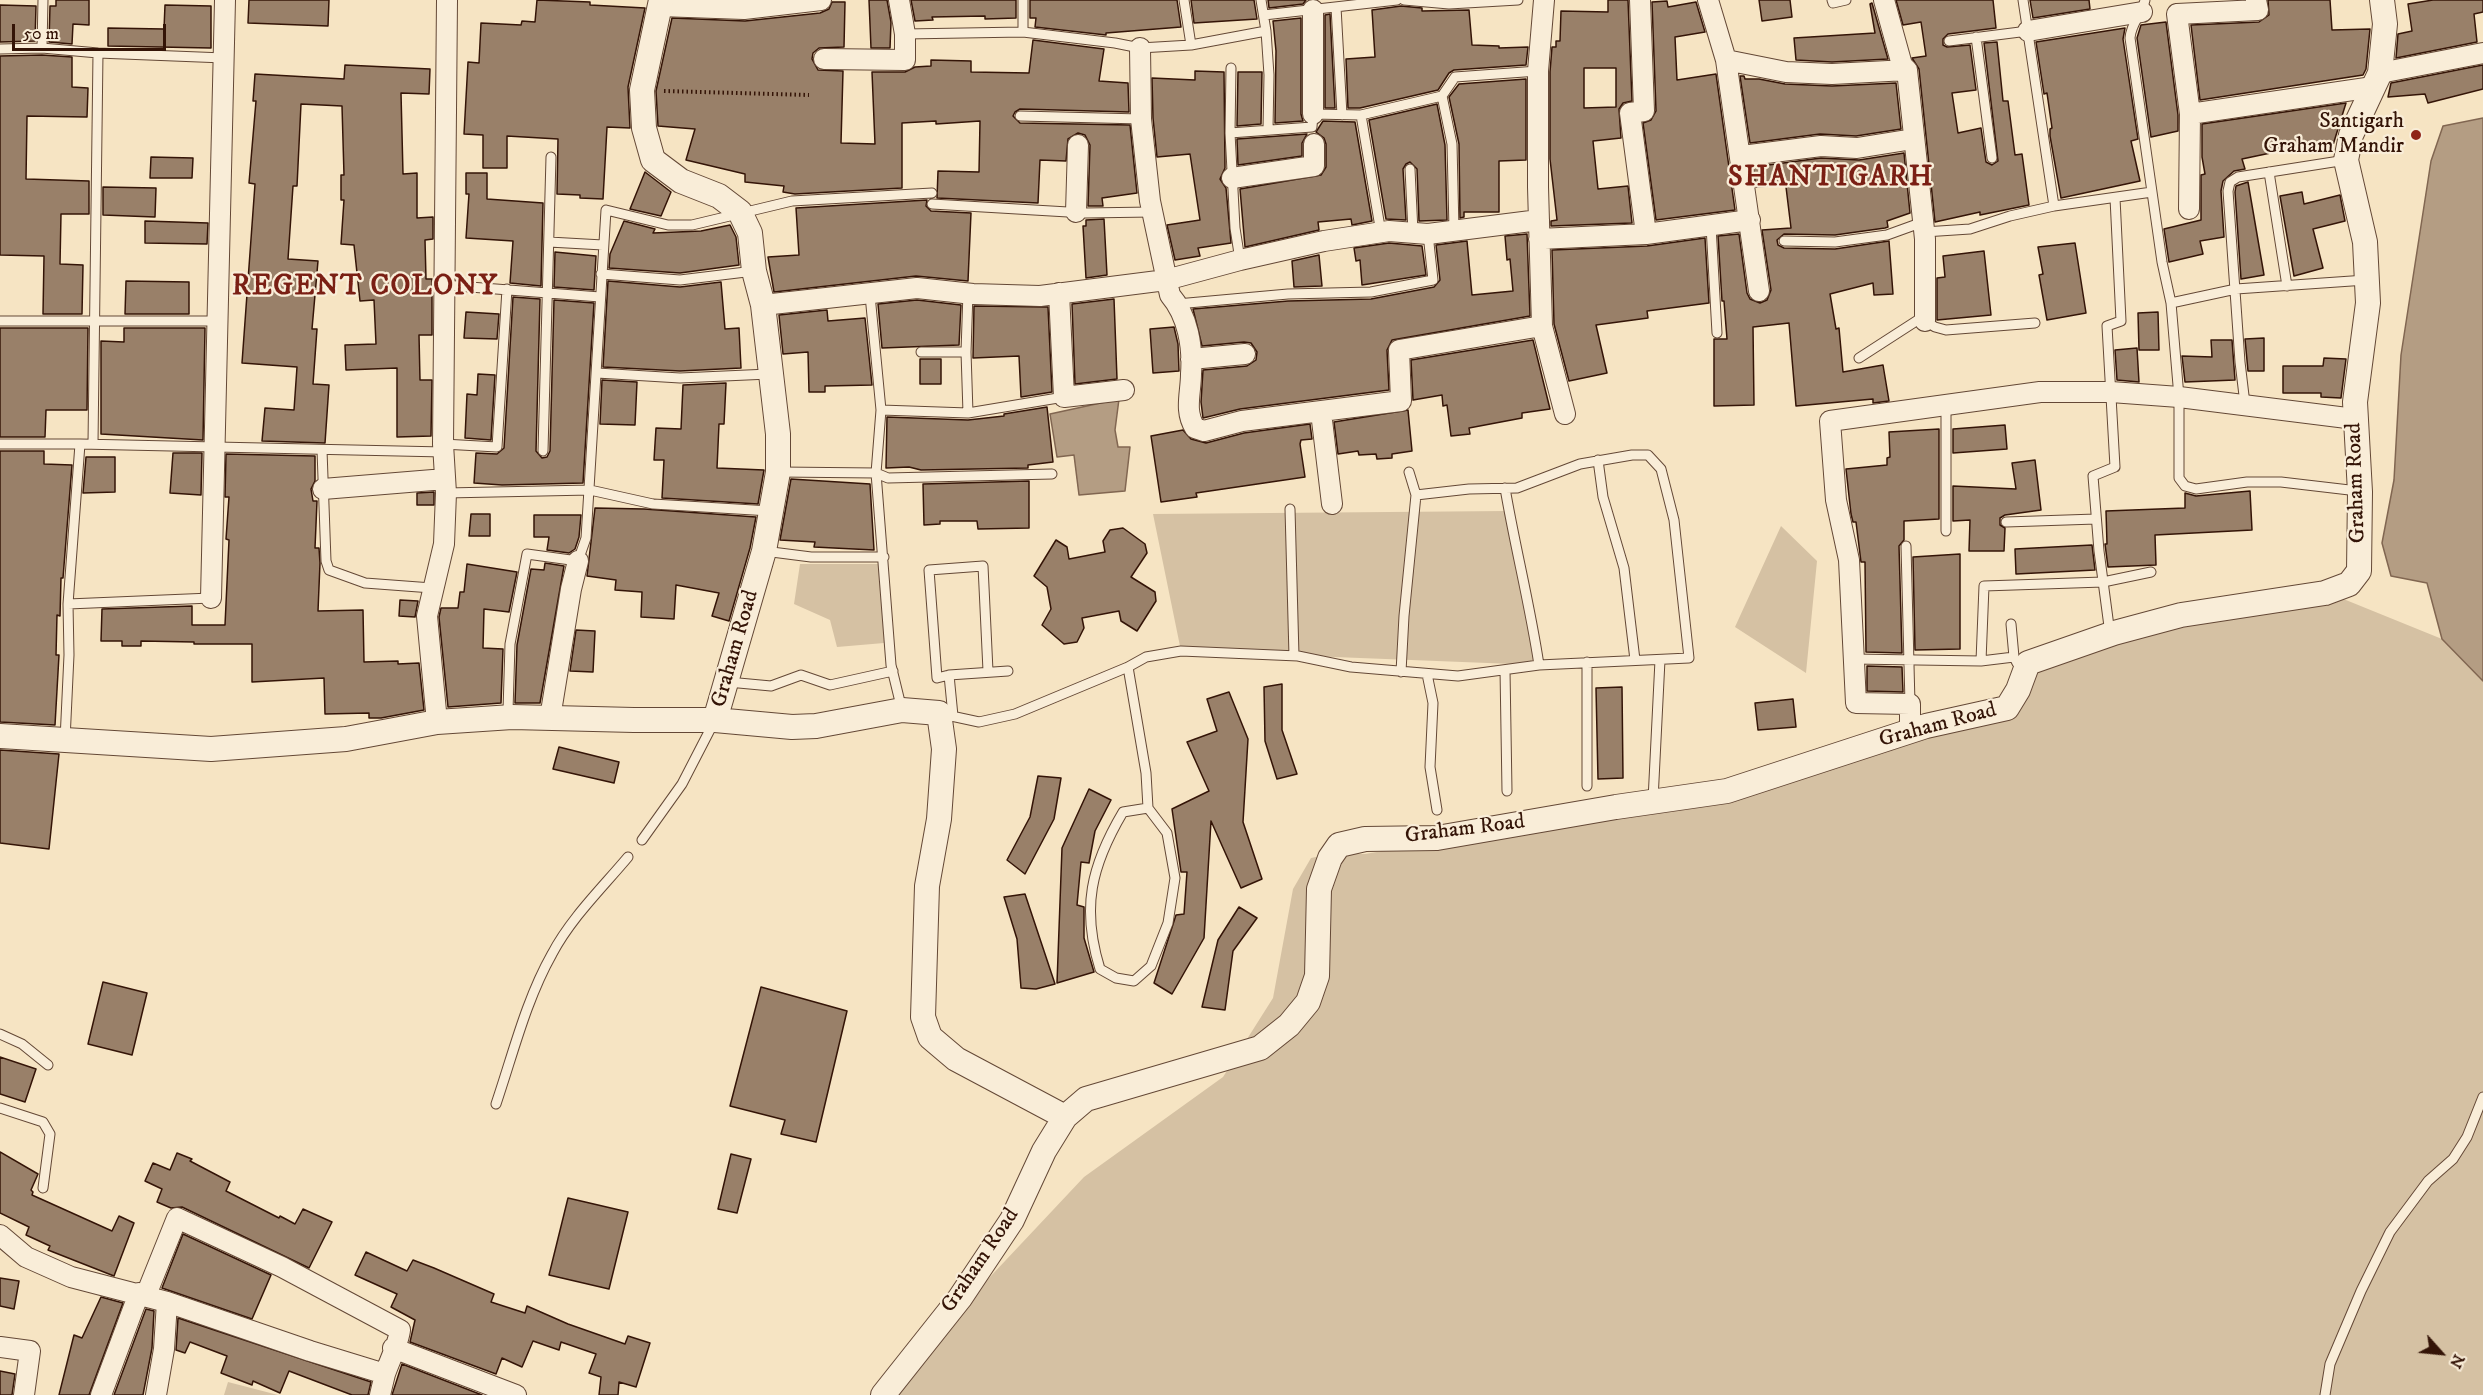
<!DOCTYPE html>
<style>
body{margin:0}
#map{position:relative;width:2483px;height:1395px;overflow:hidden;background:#f6e4c3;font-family:"IM FELL DW Pica",serif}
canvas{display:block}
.north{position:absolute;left:2411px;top:1323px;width:60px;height:60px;-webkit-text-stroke:4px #f9edd8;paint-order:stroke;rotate:117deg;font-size:16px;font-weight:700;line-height:24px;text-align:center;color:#341407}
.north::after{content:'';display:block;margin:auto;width:21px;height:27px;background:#341407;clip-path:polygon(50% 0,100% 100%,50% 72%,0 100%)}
.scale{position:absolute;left:12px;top:24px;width:154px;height:27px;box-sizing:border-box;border:3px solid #341407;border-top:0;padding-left:8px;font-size:18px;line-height:21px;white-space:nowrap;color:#341407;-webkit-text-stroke:4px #f9edd8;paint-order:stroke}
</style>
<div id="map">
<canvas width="2483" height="1395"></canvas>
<div class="north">N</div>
<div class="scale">50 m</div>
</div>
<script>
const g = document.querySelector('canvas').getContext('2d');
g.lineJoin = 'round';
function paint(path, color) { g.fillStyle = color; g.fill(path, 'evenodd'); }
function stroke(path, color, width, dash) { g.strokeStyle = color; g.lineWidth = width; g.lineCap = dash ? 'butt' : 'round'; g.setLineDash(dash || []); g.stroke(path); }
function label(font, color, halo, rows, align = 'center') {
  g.font = font + ' "IM FELL DW Pica",serif'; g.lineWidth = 4.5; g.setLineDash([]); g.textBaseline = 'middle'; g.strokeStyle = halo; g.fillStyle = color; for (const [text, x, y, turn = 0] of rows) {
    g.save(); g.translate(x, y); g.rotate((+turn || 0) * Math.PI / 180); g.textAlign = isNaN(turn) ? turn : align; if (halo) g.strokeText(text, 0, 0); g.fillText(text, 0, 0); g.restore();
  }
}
const green = new Path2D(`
 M1507 511 1539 665 1181 651 1153 514Z
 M1781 526 1817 561 1806 673 1735 627Z
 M800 564H881L884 643 837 647 830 620 794 604Z
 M2336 596 2442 639 2483 681V1395H879L1084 1177 1223 1077 1273 998 1293 889 1311 858 1336 853 1365 854 1620 811 2010 714 2030 667 2186 618Z
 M228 1382 278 1395H224Z`);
const water = new Path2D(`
 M2483 118V681L2442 639 2427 583 2391 576 2382 543 2394 480 2401 355 2431 161 2443 126Z
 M1119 399 1115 430 1118 447H1130L1125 491 1079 495 1074 455 1057 457 1050 414Z`);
const building = new Path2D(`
 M56 0H89V25L73 24 72 44 49 42 50 6H56Z
 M249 0H329L328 26 248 23Z
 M537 0 590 2V5L645 8 628 87 630 128 607 127 603 199 580 198V195L557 194 558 139 507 136V168H483V135L464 134 468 62 479 63 481 23 521 25 522 21 535 22Z
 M869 0H887L891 22 890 48H871Z
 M911 0H1016V18L985 19V16L932 17 933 20 915 21Z
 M1030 0H1177L1181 27 1106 33V35L1035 27 1036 18H1030Z
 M1191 0H1254L1257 19 1194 23Z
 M1268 0H1306L1303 4 1269 8Z
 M1608 0H1628L1632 101 1623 103 1619 109 1621 138 1593 141 1598 189 1628 186 1632 223 1551 226V221L1557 220 1550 159V72L1552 47H1556V41H1560L1561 11 1608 12ZM1584 68H1616V107L1584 108Z
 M1759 0H1790L1792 17 1762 21Z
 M1896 0H1993L1996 28 1948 34 1943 39V45L1947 47 1970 45 1976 90 1952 93 1958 133 1981 128 1986 162 1992 165 1998 161 1984 43 1997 42 2003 101H2008L2015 155 2022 154 2029 205 1980 215V212L1935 222 1919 69 1912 58 1926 56 1921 22 1903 25Z
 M2030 0H2089L2090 9 2033 18Z
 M2268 0H2330L2332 30 2370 29 2366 69 2363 75 2200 100 2191 25 2259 22 2269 15Z
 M2433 0H2483V12L2474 14 2477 42 2396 58 2398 34 2412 31 2408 4Z
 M1667 1 1668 7 1696 2 1705 32 1675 37 1677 80 1716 74 1735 210 1656 220 1643 123 1651 120 1656 111 1652 2Z
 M832 2H845L844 47 819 48 813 53 812 59 818 70 843 71 841 143 875 144 872 72H905L915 67 931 66V60L971 61V72L1029 73 1033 40 1104 49 1099 81 1128 83 1129 112 1020 109 1015 112 1013 116 1020 123 1130 125 1137 193 1102 198 1103 206H1088L1090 145 1085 135 1078 133 1068 139 1066 161 1040 160 1038 203 937 198 938 171 979 172 980 121 936 124V121L902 123V188L795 194 783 192 784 186 745 182V174L686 160 695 129 658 126 656 91 672 18 745 21 820 13 829 9Z
 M1872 3 1888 59 1832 62 1796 60 1794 38 1875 33 1870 4Z
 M0 5 36 6 35 41 0 42Z
 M165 5 211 6V48L108 46V28L164 29Z
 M1401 6 1422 8V11L1469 10 1472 45 1499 46V48L1528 47 1526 65 1454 70 1449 73 1438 90 1360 108H1348L1346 59 1375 57 1372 10Z
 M1330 14 1335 108H1325V15Z
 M1301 18V114L1303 121 1275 123 1276 51 1273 21Z
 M2166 22 2178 115V131L2151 137 2137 38 2141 25Z
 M2125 28 2123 39 2138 139 2131 141 2140 181 2061 198 2050 136V129L2052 128 2047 93 2044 94 2036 42Z
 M42 55 72 57V87L88 88 87 117 27 116 26 179 89 181V214H61L60 264 83 265 82 314H43L44 256 0 255V56Z
 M345 65 430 69 429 94 401 93 403 174 417 173V218L433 217V239L425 240 426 279H432V335H419L420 380H432L431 436 397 437V368L346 370 345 345 376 344 374 300 360 301 354 245 341 244 344 200H341V175H344L342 106 301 104 297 186H293L288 259 318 261 312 329H317L313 384 329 385 325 443 262 441 265 408 294 410 297 367 242 363 255 184 249 183 256 101H253L255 74 344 79Z
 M2483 65V89L2428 103 2425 94 2388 97 2391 83Z
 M1195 71 1224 72 1225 168 1220 179 1226 188 1231 243 1198 248 1200 256 1175 260 1167 225 1200 220 1190 154 1157 157 1153 118 1152 78 1195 80Z
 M1238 72H1262L1261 124 1237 126Z
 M1740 76H1744L1745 79H1759L1785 84 1832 86 1896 83 1901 129 1856 136 1820 134 1750 143Z
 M1526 79V160L1499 161V212H1464V217L1460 218 1459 144 1449 97 1459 84Z
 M2346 103 2333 145 2314 146V143L2280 146V151L2242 159 2245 169 2234 171 2223 181 2221 191 2224 237 2200 241 2203 254 2169 262 2164 229 2201 220V175L2205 174 2202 157V124Z
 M1437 104 1445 145 1447 220 1419 221 1417 169 1410 162 1406 164 1403 169 1406 220 1386 219 1369 120Z
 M1323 121 1355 122 1372 221 1352 225 1351 219 1318 222 1319 230 1245 247 1240 189 1321 175 1326 167V144L1324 138 1316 132Z
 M1307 134 1302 143V156L1238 165 1237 139Z
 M1904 153 1910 213 1887 221 1888 227 1885 228 1835 235 1784 234 1777 240 1778 245 1784 248 1835 249 1889 241 1893 294 1874 295 1873 283 1830 294 1836 329 1839 328 1843 372 1883 365 1889 401 1873 403V399L1796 406 1789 323 1753 327 1754 405 1714 406V339H1727L1724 301H1722L1718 236 1739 234 1747 293 1750 299 1760 303 1767 300 1771 290 1762 230 1791 228 1786 187 1784 185 1756 187 1753 167 1821 158 1859 160Z
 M151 157 193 158 192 178H150Z
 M645 172 671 192 661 216 630 209Z
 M466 173H487V199L543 203 541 286 510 283 513 241 466 238 469 194H466Z
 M2248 182 2264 275 2241 279 2235 192 2236 186Z
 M103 187 156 188 155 217 103 215Z
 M2302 192 2304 204 2340 195 2345 221 2313 229 2323 268 2294 276 2280 196Z
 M927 200 926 206 931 211 971 213 968 281 916 276 774 292 768 257 799 255 796 208Z
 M1104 219 1107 275 1086 278 1083 226H1086V220Z
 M145 221 208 223 207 244 145 243Z
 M624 221 655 229 653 233 701 231 730 225 736 237 739 265 680 273 609 268 610 254Z
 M1527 234 1530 316 1392 340 1387 350 1389 390 1240 409 1203 418 1201 402 1203 370 1247 366 1256 360 1257 352 1251 343 1244 342 1202 346 1193 309 1288 301 1371 299 1434 287 1440 280 1436 245 1467 241 1472 295 1513 291 1510 259 1507 260 1505 236Z
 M1705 238 1709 303 1647 311 1648 318 1596 325 1607 373 1569 381 1554 324 1552 250 1647 246Z
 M1389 243 1422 246 1426 275 1362 285 1360 260 1356 261 1354 248Z
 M2075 243 2086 313 2047 320 2039 275 2043 274 2038 247Z
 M1984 251 1991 315 1937 320V278L1945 277 1943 256Z
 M555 252 596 256 594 290 554 287Z
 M1319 255 1322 286 1294 287 1292 261Z
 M126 281 189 282V314H125Z
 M608 281 680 287 721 282 725 329 739 328 741 368 680 371 603 367Z
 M513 297 540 299 536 451 542 458 547 457 550 451 554 300 594 303 583 483 502 485 474 483 476 453 497 454 504 448Z
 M1114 299 1117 379 1075 384 1072 304Z
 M917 300 961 305 959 345 882 348 878 304Z
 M974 306 1048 307 1052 392 1021 397 1019 356 973 358Z
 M827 310 828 321 865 318 872 385 825 386V392H809L808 352 783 354 779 315Z
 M466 312 499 314 497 339 464 338Z
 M2158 312 2159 350H2139L2138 313Z
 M1174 327 1178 344 1179 371 1153 373 1150 329Z
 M0 328H88L87 410H46L45 437H0Z
 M124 328H205L203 440 101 434V341L124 342Z
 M2264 338V371H2248L2245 339Z
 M1533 340 1550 409 1522 413V418L1469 428 1470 434 1451 436 1447 405 1443 406 1442 395 1413 400 1411 360Z
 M2211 340H2232L2235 380 2185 382 2182 356 2212 357Z
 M2137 348 2139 382 2117 380 2115 350Z
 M2324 358 2346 359 2341 398 2321 397V393H2283V366H2323Z
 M920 359H941V384H920Z
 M478 374 495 375 491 440 465 438 467 394 477 395Z
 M602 380 637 382 635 425 600 424Z
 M726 383 724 424H719L717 468 764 470 758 504 662 498 664 460H654L656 428 681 429 683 385Z
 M1047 407 1053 462 1028 465V468L921 470 909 467 886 468 887 417 968 420 1004 416V414Z
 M1408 410 1412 451 1392 454V458L1377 459 1376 454 1359 455 1358 451 1338 454 1334 422Z
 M1310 424 1312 439 1301 440 1300 444 1305 477 1196 493 1197 497 1161 502 1151 436 1183 430 1191 439 1206 443 1244 433Z
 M2005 425 2007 449 1953 453V429Z
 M1939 429V519L1904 521V540L1899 546 1902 653 1866 652 1865 562H1861L1856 522H1853L1851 514 1846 469 1887 465V458L1890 457 1889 432Z
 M0 451H44V464L72 465 63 578H61L60 616 57 615 56 655H59L55 725 0 722Z
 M173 453H202L201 495 170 493Z
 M226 454 315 456V481L311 489 313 501H317L315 548H319L320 563 318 611 363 610 364 662 398 661V664L419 663 424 710 381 718H369V713L325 714 324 678 252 682V644H194V642L141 641V646H122V641H101L102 609 192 606V625H225L229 540 226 539 229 497H225Z
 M86 457H115V492L83 493Z
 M2035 460 2041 510 2005 515 2000 518V525L2005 528 2004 551H1969L1970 520 1953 521V486L2016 489 2012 463Z
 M791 479 870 484 874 550 814 547 815 542 780 540Z
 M1029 481V528L978 529 977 521H940V524L924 525 923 484Z
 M2250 491 2252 530 2155 535 2156 565 2108 567 2105 544H2107L2106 511 2185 508V493L2196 496Z
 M434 492V505H417V493Z
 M595 508 644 509 756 517 750 548 729 621 712 616 719 593 676 585 674 619 641 617 642 592 615 590 616 580 587 576Z
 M471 514H490V536H469Z
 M534 515H581L579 537 575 549 569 553 547 550 549 537H534Z
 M1123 528 1145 544 1147 553 1131 577 1155 592 1156 601 1137 631 1121 621 1119 611 1082 618 1084 628 1077 642 1064 644 1042 625 1051 609 1047 587 1034 576 1056 540 1067 547 1069 559 1105 552 1103 541 1110 530Z
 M2092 545 2095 570 2016 574 2015 549Z
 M1960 554V649L1915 650 1913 557Z
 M545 563 564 566 540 703H515L517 645 531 569 544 570Z
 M467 564 517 572 509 612 484 609 483 648 503 649 501 703 448 707 439 617 441 608H458L460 592H464Z
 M400 600 418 601 415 617 399 616Z
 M576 630 595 631 593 672 570 671Z
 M1867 666 1902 667 1903 692 1867 691Z
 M1282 684V730L1297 774 1277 779 1265 741 1264 687Z
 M1622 687 1623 778 1598 779 1596 688Z
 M1229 692 1248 739 1243 822 1262 879 1241 888 1211 821 1204 938 1172 994 1154 983 1176 915 1184 914 1187 872H1181L1172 809 1209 791 1187 742 1217 731 1207 699Z
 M1793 699 1796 727 1758 730 1755 703Z
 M559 747 619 762 614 783 553 769Z
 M0 750 59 754 49 849 0 843Z
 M1038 776 1061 778 1054 819 1025 874 1007 860 1030 817Z
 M1089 789 1111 800 1095 831 1089 863 1081 862 1077 905 1084 907V938L1094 972 1057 983 1062 848Z
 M1025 894 1055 984 1036 989 1021 988 1017 939 1004 897Z
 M1239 907 1257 918 1233 951 1225 1010 1202 1007 1218 940Z
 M103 982 147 993 132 1055 88 1044Z
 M761 987 847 1011 816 1142 781 1134 785 1120 730 1106Z
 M0 1057 36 1069 25 1102 0 1094Z
 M0 1152 38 1174 31 1190 33 1192 32 1195 112 1231 119 1216 134 1223 114 1276 48 1250 50 1246 26 1235 29 1227 0 1213Z
 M177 1153 192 1159 190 1161 230 1182 226 1191 279 1218 280 1216 295 1224 303 1209 332 1222 309 1268 182 1207 171 1208 157 1202 162 1189 145 1181 153 1163 170 1170Z
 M731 1154 751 1159 737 1213 718 1209Z
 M568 1198 628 1212 609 1289 549 1275Z
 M183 1234 271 1275 252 1319 162 1288Z
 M366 1252 407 1271 413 1260 434 1268 494 1294 491 1302 525 1313 527 1306 568 1324 625 1344 628 1336 650 1343 636 1387 619 1382 618 1395H599L601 1377 589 1373 596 1354 561 1342 559 1350 533 1341 522 1367 502 1358 496 1374 410 1342 415 1320 391 1307 397 1294 355 1275Z
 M0 1278 19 1281 14 1309 0 1306Z
 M101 1297 123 1303 89 1395H59L74 1335 82 1338Z
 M146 1309 154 1311 152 1348 143 1395H114Z
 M178 1318 371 1382 368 1395H352L289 1371 280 1393 253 1381 252 1385 221 1373 227 1356 190 1342 185 1353 176 1350Z
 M402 1364 482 1395H392Z
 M0 1371 15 1374 12 1395H0Z`);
const path = new Path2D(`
 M664 91 809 95`);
const service = new Path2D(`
 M43 0 42 48 98 53 224 58
 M1184 0 1191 45
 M1261 0 1266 31
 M1404 0 1449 4 1518 0
 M1832 0 1833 3 1846 0
 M2023 0 2054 206
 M2145 0C2142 14 2131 23 2130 38L2152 192
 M1336 7 1342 115
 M1264 15 1397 0
 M1023 32V0
 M905 34 1023 32 1115 43 1140 48 1191 45 1266 31 1269 75 1268 129
 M1976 37 1992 158
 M1949 41 2028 31
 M0 49 42 48
 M1231 68 1230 133 1312 127 1313 114 1361 115 1442 96
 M1361 115 1381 233
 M1020 116 1141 119
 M1230 133 1235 228 1240 260
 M1410 169 1413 232
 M2269 172 2287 286
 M932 204 1085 213 1152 212
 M1711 226 1717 333
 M1454 230 1452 144 1442 96 1455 77 1538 71
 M1924 232 1970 229 2010 216 2054 206 2152 192 2162 262 2171 303
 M1784 241 1835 242 1887 235 1923 222
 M549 242 603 245
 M601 274 680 280 754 271
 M444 285 600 297
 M870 295 881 410 876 473 891 665 902 710
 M1177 304 1288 294 1371 292 1433 280 1428 234
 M0 321H218
 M1925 321 1935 327 1946 330 2035 323
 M921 352H966L968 413
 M966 352 968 292
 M1859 358 1924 316
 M597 373 680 378 769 374
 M2245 404 2240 362 2228 191 2230 182 2238 177 2346 160
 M1946 406V531
 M881 410 968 413 1064 397
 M93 443 98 53
 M0 444H80
 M443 444 497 447 507 289
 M322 450 326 561 329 570 365 583 432 588
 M543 451 551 157
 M1598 460 1603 497 1624 568 1635 660
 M780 472 876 473 888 478 1052 474
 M1505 488C1515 547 1530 605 1539 665
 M2358 491 2281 482H2247L2196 489 2185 486 2179 478V397L2171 303 2236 289 2366 280
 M446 493 590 490 653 504 770 511
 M1290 509 1294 656
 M2006 522 2096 519
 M1906 546 1910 704
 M764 551 811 557H884
 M68 604 211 598
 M2011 624 2014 657 2017 663
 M2110 634 2099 551 2093 476 2115 467 2107 326 2121 321 2115 198
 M1854 659 1981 661 2014 657
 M1981 661 1984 586 2103 582 2151 572
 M1128 667 1146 773 1148 808 1167 833 1175 878 1168 923 1151 966 1134 981 1116 978 1100 969C1081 908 1091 866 1123 812L1148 808
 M1505 670 1507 791
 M988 671 983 566 929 570 937 678 949 675 1008 671
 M1401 672 1404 616 1416 495 1409 472
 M1427 674 1433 703 1430 767 1437 810
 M949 675 953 716
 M728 682 771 686 801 675 830 685 893 671
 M508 711 510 644 527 554 578 561 586 538 606 210 668 225H692L792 201 932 193
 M942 714 979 722 1015 714 1128 667 1146 657 1181 651 1298 656 1351 667 1458 676 1539 665 1689 658 1674 520 1661 469 1648 455H1632L1580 464 1517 488 1469 489 1416 495
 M65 740 69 655 68 604 80 444 444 452
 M1587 786V662
 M1653 800 1660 660
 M642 840 682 784 714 722
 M0 1034 22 1044 48 1065
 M496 1104C513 1054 526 1000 552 954 571 918 602 888 628 857
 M0 1108 43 1122 50 1134 43 1188
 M2325 1395 2330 1364 2361 1291 2390 1232 2428 1181 2453 1159 2467 1137 2483 1097`);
const minor = new Path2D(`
 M1544 0 1538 71V187L1542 326 1565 414
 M1640 0 1644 111 1630 113 1646 234
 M1708 0 1726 60 1759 291
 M1884 0 1902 65 1907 70 1925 239V321
 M660 6 744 9 821 0
 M2028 31 2142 12
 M1140 48 1141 119 1150 201 1170 295C1188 316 1193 347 1191 374 1191 393 1184 411 1195 428L1204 431 1242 421 1401 401 1399 350 1542 326
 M824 59 905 60V34L899 0
 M1726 60 1786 72 1832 74 1907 70
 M2380 73 2483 53
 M1313 114V10
 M2190 114 2373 87
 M1742 156 1821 146 1857 148 1913 139
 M1232 178 1314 166V144
 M2189 209 2190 114 2177 14 2258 10 2256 0
 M1076 212 1078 145
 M1539 239 1646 234 1750 220
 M1059 293 1064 397 1124 390
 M763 305 917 288 973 294 1040 296 1166 280 1240 260 1324 241 1389 231 1428 234 1539 220
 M1191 359 1245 354
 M1321 412 1332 504
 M323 489 445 479
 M211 598 225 0
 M550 718 571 589 578 561
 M437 722 427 616 444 544 446 493 443 444 447 0
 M1910 732V704L1856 703 1849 560 1836 500 1830 421 2040 392H2111L2179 397 2355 419
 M0 1235 26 1257 71 1277 167 1302 310 1351 385 1374 380 1395
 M146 1295 177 1218 282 1267 400 1330C399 1342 389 1362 385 1374
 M0 1347 30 1351 24 1395
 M393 1348 516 1395
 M101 1395 139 1293
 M156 1395 164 1349 167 1302`);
const tertiary = new Path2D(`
 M661 0 642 90 644 128 653 160 681 181 719 196 740 212 750 233 754 271 763 305 778 434V472L764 551 715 720
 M0 736 211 749 346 739 437 722 512 717 634 720H715L792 727 816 726 902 710 939 713 944 749 939 819 927 886 923 1017 930 1037 956 1059 1065 1117
 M883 1395 960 1298 1012 1220 1044 1151 1065 1117 1086 1099 1260 1048 1289 1025 1308 1002 1317 976 1319 889 1330 858 1339 845 1365 839 1437 838 1616 807 1727 791 1926 726 2007 708 2018 690 2028 663 2114 633 2181 615 2325 593 2349 584 2359 571 2360 492 2355 402 2368 303 2365 242 2346 160 2351 135 2380 73 2385 24 2382 0`);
const markers = [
 [2416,135,6,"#8f2418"]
];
const poiNames = [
 ["Santigarh",2404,122],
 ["Graham Mandir",2404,147]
];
const streetNames = [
 ["Graham Road",2357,483,-92],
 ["Graham Road",736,649,-74],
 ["Graham Road",1938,726,-15],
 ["Graham Road",1465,830,-7],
 ["Graham Road",981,1261,-56]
];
const districtNames = [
 ["SHANTIGARH",1831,179],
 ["REGENT COLONY",365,288]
];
paint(green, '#d5c1a3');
paint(water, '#b49d83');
stroke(water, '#816651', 1.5);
paint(building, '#998069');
stroke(building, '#341407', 1.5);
stroke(service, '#644836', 11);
stroke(minor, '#644836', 22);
stroke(tertiary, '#644836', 26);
stroke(path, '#341407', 4, [1.5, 3]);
stroke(service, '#f9edd8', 9);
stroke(minor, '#f9edd8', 20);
stroke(tertiary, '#f9edd8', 24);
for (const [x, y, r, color] of markers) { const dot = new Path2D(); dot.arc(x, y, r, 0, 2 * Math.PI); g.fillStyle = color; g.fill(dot); stroke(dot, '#f9edd8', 2); }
label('22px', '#341407', '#f9edd8', poiNames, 'right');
label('22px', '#341407', '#f9edd8', streetNames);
g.letterSpacing = '1.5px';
label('bold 28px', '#7a1f14', '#f9edd8', districtNames);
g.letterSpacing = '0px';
</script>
